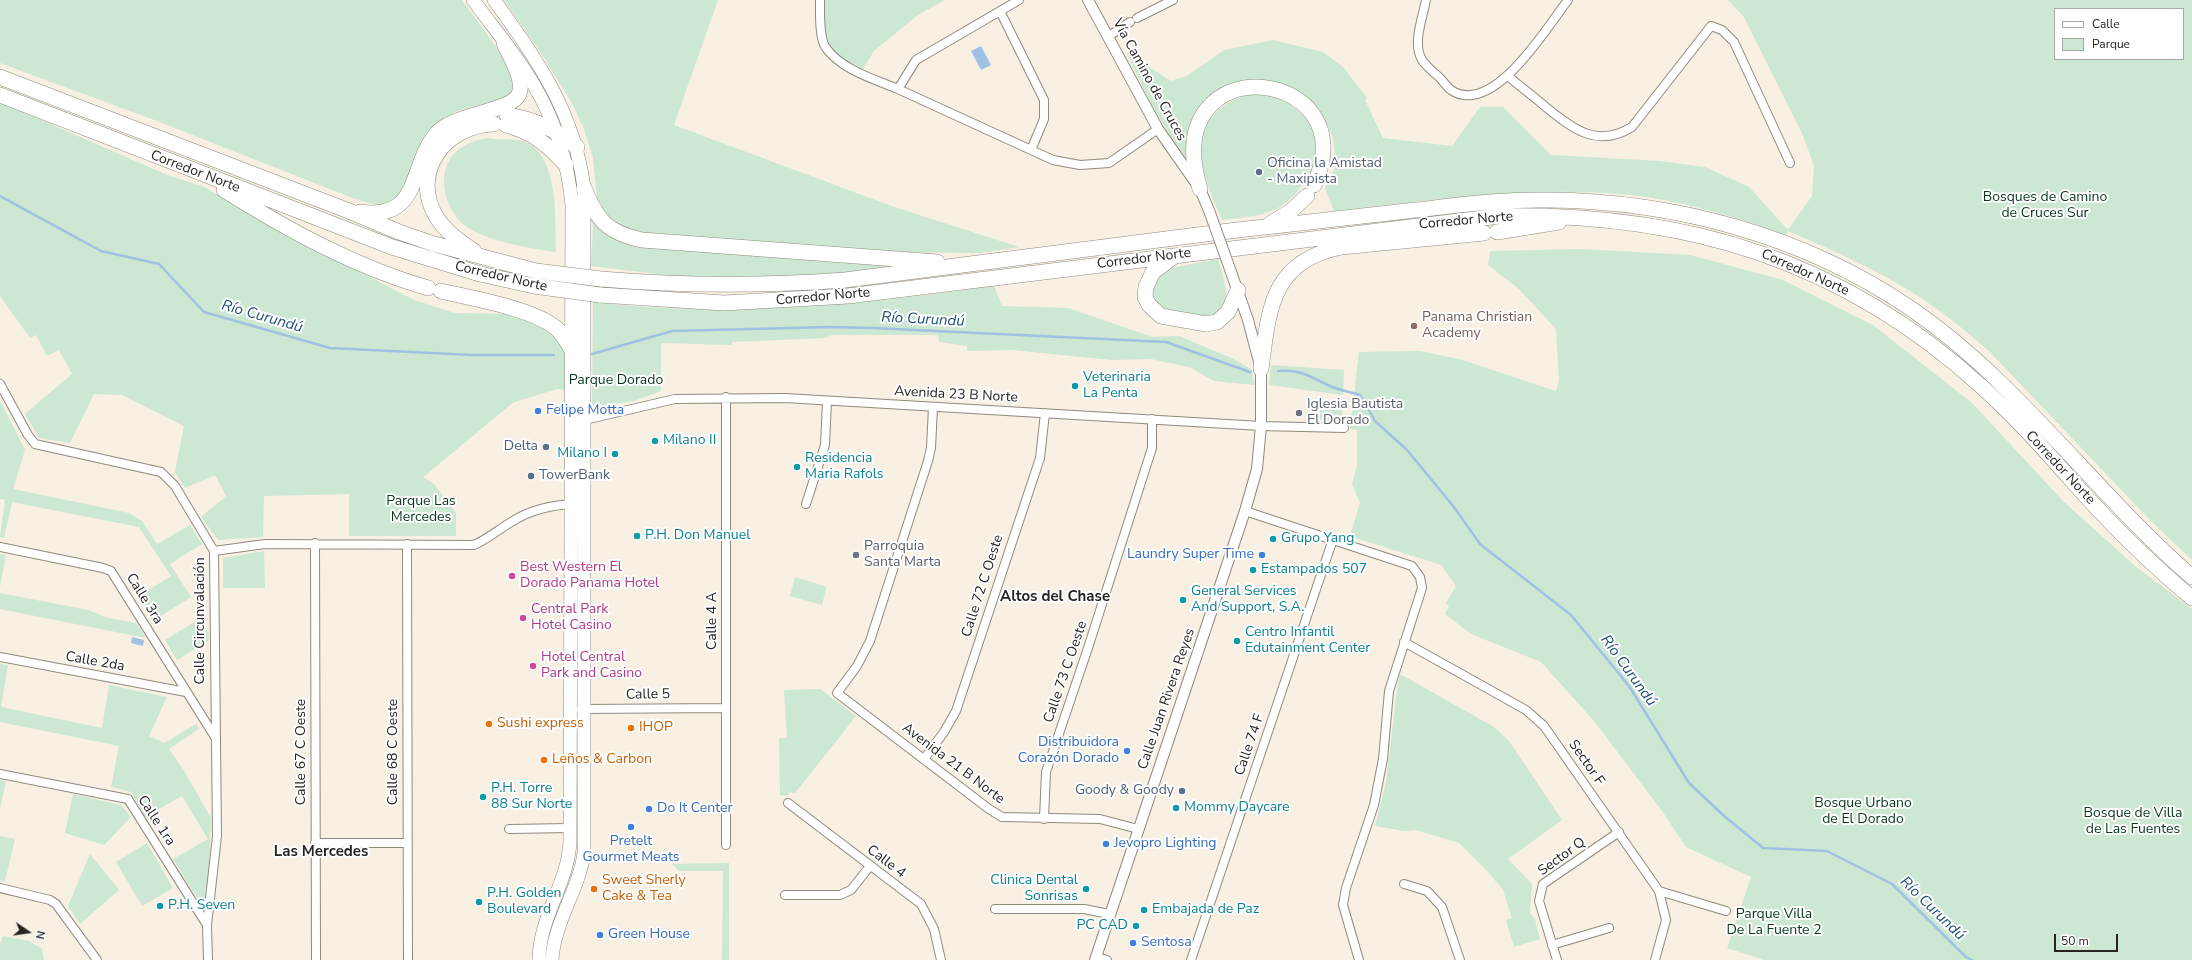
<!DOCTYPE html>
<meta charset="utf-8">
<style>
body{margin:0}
#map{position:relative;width:2192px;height:960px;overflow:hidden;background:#f7f0e3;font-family:"Nunito Sans",sans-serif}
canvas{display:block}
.legend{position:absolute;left:2054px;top:8px;width:130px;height:52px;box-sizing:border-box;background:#fefefe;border:1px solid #a8a7a5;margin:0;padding:5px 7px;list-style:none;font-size:12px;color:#272420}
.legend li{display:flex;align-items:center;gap:8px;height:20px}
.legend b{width:20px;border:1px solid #a8a7a5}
.north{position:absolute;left:8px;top:912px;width:40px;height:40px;-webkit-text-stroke:3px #fefefe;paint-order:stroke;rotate:103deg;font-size:11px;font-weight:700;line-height:16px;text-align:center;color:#272420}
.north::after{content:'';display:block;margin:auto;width:14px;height:18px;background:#272420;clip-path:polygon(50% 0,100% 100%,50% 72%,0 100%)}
.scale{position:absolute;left:2054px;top:934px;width:64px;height:18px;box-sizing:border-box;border:2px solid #272420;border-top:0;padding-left:5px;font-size:12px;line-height:14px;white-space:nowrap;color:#272420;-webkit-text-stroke:3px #fefefe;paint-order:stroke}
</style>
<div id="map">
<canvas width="2192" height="960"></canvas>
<ul class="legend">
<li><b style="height:5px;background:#fff"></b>Calle</li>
<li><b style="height:11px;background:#cce7d2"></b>Parque</li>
</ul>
<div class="north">N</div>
<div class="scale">50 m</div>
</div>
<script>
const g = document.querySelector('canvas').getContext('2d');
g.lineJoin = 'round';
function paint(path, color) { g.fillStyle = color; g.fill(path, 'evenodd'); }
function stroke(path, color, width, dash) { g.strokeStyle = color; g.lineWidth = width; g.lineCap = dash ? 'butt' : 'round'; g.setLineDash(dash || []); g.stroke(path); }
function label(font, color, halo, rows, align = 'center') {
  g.font = font + ' "Nunito Sans",sans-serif'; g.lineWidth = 4; g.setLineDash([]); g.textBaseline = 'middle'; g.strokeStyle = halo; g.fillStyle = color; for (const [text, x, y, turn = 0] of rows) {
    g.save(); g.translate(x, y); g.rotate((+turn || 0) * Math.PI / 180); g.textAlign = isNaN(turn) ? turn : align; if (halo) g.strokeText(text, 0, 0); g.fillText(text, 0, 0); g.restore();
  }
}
const green = new Path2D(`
 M0 0H462C476 20 507 58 514 80 517 87 513 92 510 97L454 112 443 119 401 193 395 198 385 204 375 205 350 197 157 121 0 63Z
 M504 0H718L674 125 894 207 1019 247 980 253 871 252 647 236 616 225 603 210 597 198 593 158 584 129 572 103 543 56Z
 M822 0H945L918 15 874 51 861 72C851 66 833 57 827 46 820 33 822 14 822 0Z
 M1728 0H2192V560L2149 519 1988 350C1966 331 1943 312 1918 296 1878 270 1832 250 1788 231L1786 235C1733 216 1677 199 1621 194 1525 186 1430 200 1334 211L1325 188 1336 166 1333 137 1321 114 1305 97 1282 87 1258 84 1205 108 1191 163C1162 130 1145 91 1126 52L1171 81 1187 76 1224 50 1273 40 1323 52 1343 67 1367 98 1365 100 1383 138 1452 146 1480 107H1503L1551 155 1660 161 1705 167 1749 187 1788 230 1812 196 1814 166 1802 133 1744 17ZM2055 9H2183V59H2055Z
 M1252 93 1283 98 1307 118 1317 142 1313 169 1294 196 1277 209 1256 216 1222 220C1199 167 1179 115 1252 93Z
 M0 102 165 174 204 187 264 222 414 300 455 313 509 314 548 327 566 349 565 390 557 389 514 402 423 477 434 484 456 513V536H349V494L264 496 263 537 218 540 201 517 226 496 215 475 185 488 175 472 184 426 122 395 94 394 70 443 39 438 25 414 72 374 59 350 47 356 36 335 30 338 0 296Z
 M487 138C497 140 508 139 518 140 560 147 555 220 556 252 529 248 490 242 467 227 448 214 437 183 449 161 456 147 473 141 487 138Z
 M588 210 616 239 900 266 817 276 690 278 591 266 593 227Z
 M1580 249 1690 255 1783 280 1873 325 1972 403 2064 502 2135 566 2192 609V960H1764L1727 948 1751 877 1686 847 1662 811 1594 721 1541 662 1471 634 1445 614 1449 606 1446 603 1456 586 1441 565 1350 536 1360 503 1352 484 1357 466V430L1350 429 1359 352 1420 351 1463 360 1556 391 1559 380 1556 329 1519 289 1488 265 1490 251Z
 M1218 259C1221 271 1232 298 1223 308 1219 312 1214 315 1210 318L1159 308 1151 295 1154 280 1171 268Z
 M994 286 1002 306 1068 308 1153 337 1179 336 1234 359 1252 370 1254 385 1214 381 1189 367 1151 359 1112 360 1012 350 967 351V346L939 342 938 335H832L825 338 732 342V345L661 343V391L634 401 592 407 593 302C727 318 861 305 994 286Z
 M1271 365 1344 370 1343 395 1269 385Z
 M0 400 25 450 13 489 129 513 142 521 157 544 190 525 202 544 170 564 191 597 153 621 139 596 171 576 139 527 12 502 4 538 0 537 5 500 0 499Z
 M1320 408H1342V421L1320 420Z
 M264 551 265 588H223V558Z
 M0 554 6 555 0 587Z
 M795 577 824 586 826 589 822 605 790 596Z
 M0 593 88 610 108 618 136 623 146 638 0 609Z
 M201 618 209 634 208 641 177 660 165 640Z
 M0 664 8 665 1 707 102 728 109 685 167 697 149 736 164 743 196 724 199 729 169 749 183 769 211 818 209 868 204 902 201 904 173 859 208 839 182 796 145 817 131 792 111 787 119 746 0 722Z
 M1400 674 1494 727 1509 741 1562 820 1508 859 1532 884 1530 913 1535 919 1540 939 1514 947 1506 920 1512 918 1503 890 1489 873 1459 843 1416 830 1404 831 1375 826 1386 782 1397 690Z
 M820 689 856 716 795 793 790 792 787 796 780 795 779 738H787L784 690Z
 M0 780 6 781 0 808Z
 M73 794 121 805 131 817 104 845 65 833Z
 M0 836 15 839 5 881H0Z
 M147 843 173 888 142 906 116 862Z
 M90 854 119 890 80 924 68 906Z
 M729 863V960H722L723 871H679L672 864Z
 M3 936 29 941 42 949 44 960H0V944Z`);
const water = new Path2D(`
 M981 46 991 65 981 70 971 51Z
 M132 637 144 640 143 646 131 643Z`);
const stream = new Path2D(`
 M0 196 101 251 159 264 204 312 330 348 472 355H554
 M592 354 672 331 830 327 873 328 1166 342 1250 372
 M1278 371C1302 369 1310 377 1330 386 1339 390 1350 392 1360 395L1375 421 1407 450 1454 507 1480 544 1571 615 1629 686 1689 783 1723 815 1763 848 1827 851 1892 884 1966 957 1972 960`);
const minor = new Path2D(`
 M820 0C820 12 819 39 826 48 842 70 874 79 898 89
 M1019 0 916 60 898 89 1053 160 1080 165 1109 163 1158 129
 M1426 0C1423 17 1412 43 1422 60 1426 66 1433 72 1439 77 1443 81 1447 87 1451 90 1493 118 1547 27 1568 0
 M1000 11 1044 100V119L1031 150
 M1137 18 1173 0
 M1109 36 1130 22
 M1509 77C1521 87 1534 97 1547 108 1574 130 1598 148 1632 127L1711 26 1722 30 1734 42 1790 163
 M0 384 28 435 35 444 161 472 175 486 214 551 217 836 207 925 208 960
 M933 407 931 448 928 461 870 641 857 666 837 693 989 809 1002 817 1100 819 1138 829
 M580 421 675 399 785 398 1261 426 1344 428
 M806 504 825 445 827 401
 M1245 511 1412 566 1420 577 1422 588 1389 691 1383 759 1374 805 1346 888 1343 905 1359 960
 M315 543 316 960
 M407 544 408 960
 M0 547 103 568 111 571 215 737
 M214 551 265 544 474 545C488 539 499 529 513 521 532 509 552 505 574 504
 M1404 642 1526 710 1544 726 1659 891 1666 920 1655 960
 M0 657 186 692
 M581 709 726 708
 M924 759 944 732 956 711 1040 458 1045 413
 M0 774 128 799 207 925
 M788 803 921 904 934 929 941 960
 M1044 819 1046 772 1088 648 1152 448V419
 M509 829 570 828
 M315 843H407
 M726 845V397
 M1404 884 1427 891 1442 907 1460 960
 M0 888 50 900 56 904 97 960
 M1659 891 1726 911
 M785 895H840L851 890 870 866
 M995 909H1084L1109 914
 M1552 945 1609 928
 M1097 957 1107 960
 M1191 960 1333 539
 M1557 960 1539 901 1543 884 1619 832`);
const tertiary = new Path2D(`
 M1088 0 1158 129 1200 189 1210 213
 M1095 960 1245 511 1257 469 1261 426V369L1248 320 1231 272`);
const primary = new Path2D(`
 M473 0C494 29 518 56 535 87 556 123 568 164 572 205L570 842C568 883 539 918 539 960
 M494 0C538 61 574 111 584 188V853C579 890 554 922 552 960`);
const motorway = new Path2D(`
 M0 77 349 211 399 232 434 244 536 271
 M0 95 392 247 480 274 534 286
 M507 115C534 119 556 129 577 147
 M506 125C533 132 548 145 566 165
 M584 188C598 221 606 232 642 240L937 262
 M1200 189C1155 42 1369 66 1314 185
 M224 190C288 230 355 267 428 288
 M360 212C423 221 408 164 438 132 457 113 511 112 519 94 525 79 510 57 504 43
 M1270 224 1291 211 1307 196
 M1497 232 1559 222
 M474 251C460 242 446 232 437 218 409 173 445 125 494 124
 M1173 257 1153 272 1146 287 1145 297 1149 305 1161 316 1206 324 1217 322 1228 312 1238 290
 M601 279C683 286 763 286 845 280 973 264 1101 248 1229 231 1288 224 1348 218 1407 211 1453 206 1501 199 1548 200 1674 201 1801 235 1907 306 2017 380 2093 491 2192 577
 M441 291C471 298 534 309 556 328 563 334 568 343 572 351
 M600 295 724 303 848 296 1500 216C1686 213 1843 260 1982 387 2018 419 2050 456 2082 492 2116 529 2153 566 2192 598
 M1261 369C1269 308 1271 262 1341 247L1484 233`);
const tertiaryBridge = new Path2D(`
 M1210 213 1231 272`);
const motorwayBridge = new Path2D(`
 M536 271 601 279
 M534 286 600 295`);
const markers = [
 [1259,172,4,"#5c6f8a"],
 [1414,326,4,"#8d6e63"],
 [1075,386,4,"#0f9aa8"],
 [538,411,4,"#3f7fe0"],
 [1299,413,4,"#6b7280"],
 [655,441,4,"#0f9aa8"],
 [546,447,4,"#5c6f8a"],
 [615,454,4,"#0f9aa8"],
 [797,467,4,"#0f9aa8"],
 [531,476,4,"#5c6f8a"],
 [637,536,4,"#0f9aa8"],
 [1273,539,4,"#0f9aa8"],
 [856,555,4,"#6b7280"],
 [1262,555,4,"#3f7fe0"],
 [1253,570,4,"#0f9aa8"],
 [512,576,4,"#d1479c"],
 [1183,600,4,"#0f9aa8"],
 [523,618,4,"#d1479c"],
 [1237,641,4,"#0f9aa8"],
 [533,666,4,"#d1479c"],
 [489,724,4,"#e8710a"],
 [631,728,4,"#e8710a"],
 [1127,751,4,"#3f7fe0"],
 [544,760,4,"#e8710a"],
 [1182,791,4,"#5c6f8a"],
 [483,797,4,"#0f9aa8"],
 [1176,808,4,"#0f9aa8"],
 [649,809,4,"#3f7fe0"],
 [631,827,4,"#3f7fe0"],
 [1106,844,4,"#3f7fe0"],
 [594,889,4,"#e8710a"],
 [1086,889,4,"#0f9aa8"],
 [479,902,4,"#0f9aa8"],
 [160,906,4,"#0f9aa8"],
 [1144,910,4,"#0f9aa8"],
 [1136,926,4,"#0f9aa8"],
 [600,935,4,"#3f7fe0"],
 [1133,943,4,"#3f7fe0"]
];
const streetNames = [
 ["Vía Camino de Cruces",1149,80,61],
 ["Corredor Norte",195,172,21],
 ["Corredor Norte",1466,221,-5],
 ["Corredor Norte",1144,259,-7],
 ["Corredor Norte",1805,273,24],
 ["Corredor Norte",501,277,13],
 ["Corredor Norte",823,297,-5],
 ["Avenida 23 B Norte",956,395,3],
 ["Corredor Norte",2060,468,47],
 ["Calle 72 C Oeste",983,586,-72],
 ["Calle 3ra",144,599,58],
 ["Calle Circunvalación",201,621,-90],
 ["Calle 4 A",713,621,-90],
 ["Calle 2da",95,662,10],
 ["Calle 73 C Oeste",1066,672,-71],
 ["Calle 5",648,695,-1],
 ["Calle Juan Rivera Reyes",1167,699,-71],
 ["Calle 74 F",1250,745,-71],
 ["Calle 67 C Oeste",302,752,-90],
 ["Calle 68 C Oeste",394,752,-90],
 ["Sector F",1586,763,55],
 ["Avenida 21 B Norte",953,764,37],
 ["Calle 1ra",156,821,57],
 ["Sector Q",1562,857,-36],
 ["Calle 4",886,862,37]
];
const serviceNames = [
 ["Oficina la Amistad",1267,164],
 ["- Maxipista",1267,180],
 ["Delta",538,447,"right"],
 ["TowerBank",539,476],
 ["Goody & Goody",1174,791,"right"]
];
const parkNames = [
 ["Bosques de Camino",2045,198],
 ["de Cruces Sur",2045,214],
 ["Parque Dorado",616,381],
 ["Parque Las",421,502],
 ["Mercedes",421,518],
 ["Bosque Urbano",1863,804],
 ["de El Dorado",1863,820],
 ["Bosque de Villa",2133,814],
 ["de Las Fuentes",2133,830],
 ["Parque Villa",1774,915],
 ["De La Fuente 2",1774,931]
];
const educationNames = [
 ["Panama Christian",1422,318],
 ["Academy",1422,334]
];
const cultureNames = [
 ["Veterinaria",1083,378],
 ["La Penta",1083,394],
 ["Milano II",663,441],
 ["Milano I",607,454,"right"],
 ["Residencia",805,459],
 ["Maria Rafols",805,475],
 ["P.H. Don Manuel",645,536],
 ["Grupo Yang",1281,539],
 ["Estampados 507",1261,570],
 ["General Services",1191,592],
 ["And Support, S.A.",1191,608],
 ["Centro Infantil",1245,633],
 ["Edutainment Center",1245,649],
 ["P.H. Torre",491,789],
 ["88 Sur Norte",491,805],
 ["Mommy Daycare",1184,808],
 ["Clinica Dental",1078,881,"right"],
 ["Sonrisas",1078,897,"right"],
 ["P.H. Golden",487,894],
 ["Boulevard",487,910],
 ["P.H. Seven",168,906],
 ["Embajada de Paz",1152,910],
 ["PC CAD",1128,926,"right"]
];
const worshipNames = [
 ["Iglesia Bautista",1307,405],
 ["El Dorado",1307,421],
 ["Parroquia",864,547],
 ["Santa Marta",864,563]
];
const shopNames = [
 ["Felipe Motta",546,411],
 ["Laundry Super Time",1254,555,"right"],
 ["Distribuidora",1119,743,"right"],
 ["Corazón Dorado",1119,759,"right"],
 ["Do It Center",657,809],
 ["Pretelt",631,842,"center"],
 ["Gourmet Meats",631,858,"center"],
 ["Jevopro Lighting",1114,844],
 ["Green House",608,935],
 ["Sentosa",1141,943]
];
const hotelNames = [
 ["Best Western El",520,568],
 ["Dorado Panama Hotel",520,584],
 ["Central Park",531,610],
 ["Hotel Casino",531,626],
 ["Hotel Central",541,658],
 ["Park and Casino",541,674]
];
const foodNames = [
 ["Sushi express",497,724],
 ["IHOP",639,728],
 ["Leños & Carbon",552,760],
 ["Sweet Sherly",602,881],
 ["Cake & Tea",602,897]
];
const waterNames = [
 ["Río Curundú",262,317,16],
 ["Río Curundú",923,320,3],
 ["Río Curundú",1628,671,54],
 ["Río Curundú",1932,909,44]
];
const neighbourhoodNames = [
 ["Altos del Chase",1055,597],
 ["Las Mercedes",321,852]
];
paint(green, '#cce7d2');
paint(water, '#a0c1e2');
stroke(stream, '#a0c1e2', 2.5);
stroke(minor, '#908a7e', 10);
stroke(tertiary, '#908a7e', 12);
stroke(primary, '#908a7e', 14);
stroke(motorway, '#908a7e', 16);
stroke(minor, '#fff', 8);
stroke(tertiary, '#fff', 10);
stroke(primary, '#fff', 13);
stroke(motorway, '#fff', 15);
stroke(tertiaryBridge, '#908a7e', 12, []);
stroke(motorwayBridge, '#908a7e', 16, []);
stroke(tertiaryBridge, '#fff', 10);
stroke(motorwayBridge, '#fff', 15);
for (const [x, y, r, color] of markers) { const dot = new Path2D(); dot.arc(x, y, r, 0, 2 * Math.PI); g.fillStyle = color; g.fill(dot); stroke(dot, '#fefefe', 1.5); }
label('14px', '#272420', '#fefefe', streetNames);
label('14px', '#4e5e75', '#fefefe', serviceNames, 'left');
label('14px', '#09381b', '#fefefe', parkNames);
label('14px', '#785e54', '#fefefe', educationNames, 'left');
label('14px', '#0d838f', '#fefefe', cultureNames, 'left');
label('14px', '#5b616d', '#fefefe', worshipNames, 'left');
label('14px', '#366cbe', '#fefefe', shopNames, 'left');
label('14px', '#b23c85', '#fefefe', hotelNames, 'left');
label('14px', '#c56008', '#fefefe', foodNames, 'left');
label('italic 15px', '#1c4d78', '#fefefe', waterNames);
label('bold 15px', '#272420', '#fefefe', neighbourhoodNames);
</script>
